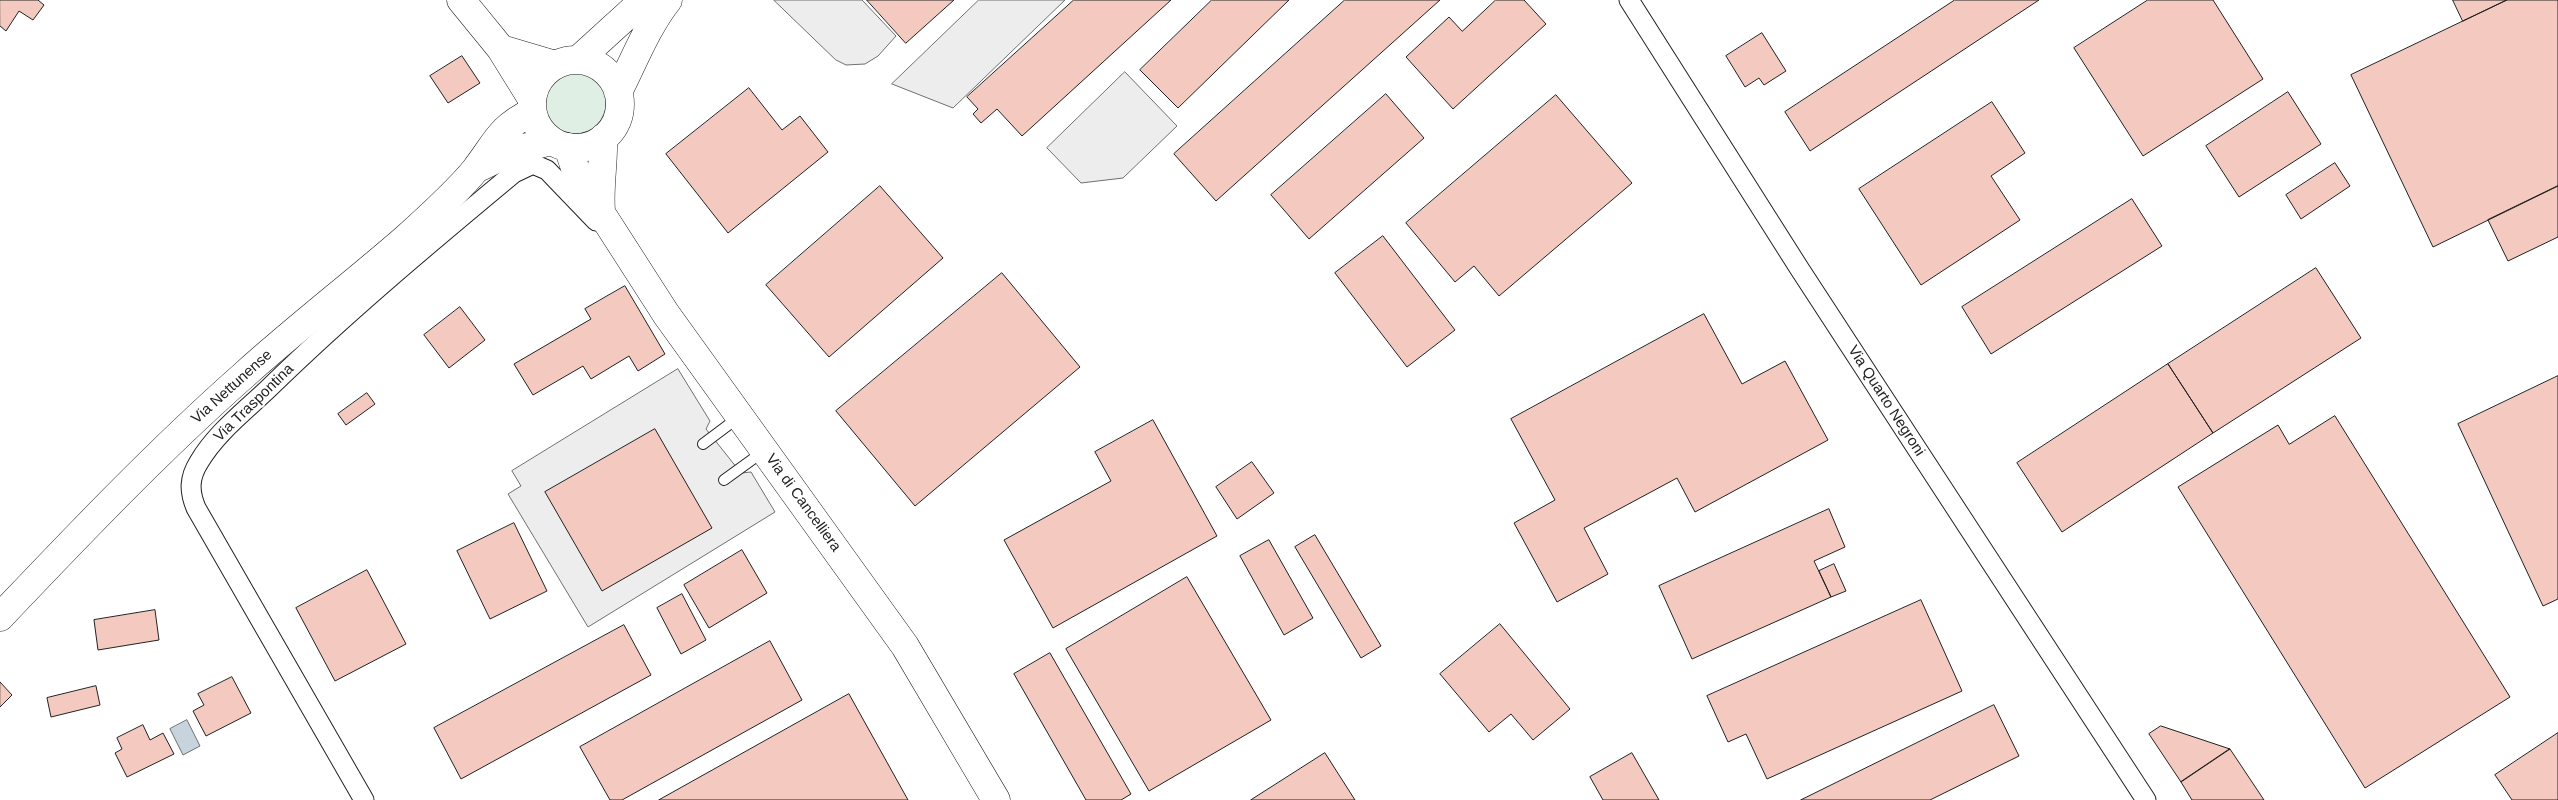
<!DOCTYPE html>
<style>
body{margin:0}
canvas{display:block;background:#fff}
</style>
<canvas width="2558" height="800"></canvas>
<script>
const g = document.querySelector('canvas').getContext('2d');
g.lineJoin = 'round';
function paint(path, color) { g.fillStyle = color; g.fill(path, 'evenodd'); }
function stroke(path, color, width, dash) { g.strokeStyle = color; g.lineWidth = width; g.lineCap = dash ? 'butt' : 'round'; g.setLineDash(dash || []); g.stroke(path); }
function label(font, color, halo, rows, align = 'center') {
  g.font = font + ' Arial,sans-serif'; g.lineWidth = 4; g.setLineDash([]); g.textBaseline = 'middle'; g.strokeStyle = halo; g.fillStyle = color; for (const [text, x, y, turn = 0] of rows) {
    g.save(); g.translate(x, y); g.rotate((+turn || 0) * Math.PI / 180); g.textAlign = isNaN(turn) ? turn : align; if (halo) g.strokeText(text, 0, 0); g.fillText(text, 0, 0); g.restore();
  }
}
const green = new Path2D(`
 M544 103a31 31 0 1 1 62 0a31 31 0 1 1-62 0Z`);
const parking = new Path2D(`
 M774 0H862L896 36 878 56 865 64 846 65 836 60Z
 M979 0H1065L953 108 892 84Z
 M1125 72 1177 126 1123 178 1081 183 1047 148Z
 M678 369 710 421 706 429 741 473 751 472 775 512 588 627 508 494 521 486 512 471Z`);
const water = new Path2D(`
 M187 720 200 746 183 755 170 729Z`);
const building = new Path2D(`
 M0 0H38L44 5 33 20 19 11 6 31 0 26Z
 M867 0H954L906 43Z
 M1074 0H1171L1022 136 997 109 981 123 973 114 978 109 967 97Z
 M1212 0H1289L1178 108 1140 70Z
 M1345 0H1440L1216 201 1174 154Z
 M1496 0H1524L1546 24 1453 109 1406 57 1449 17 1462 31Z
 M1955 0H2039L1810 151 1785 112Z
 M2148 0H2213L2263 79 2143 156 2074 48Z
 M2453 0H2507L2463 21Z
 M2507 0H2558V186L2433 247 2351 75Z
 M1762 33 1786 71 1764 85 1759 78 1745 87 1726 56Z
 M462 56 480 83 448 103 430 76Z
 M749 88 782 130 800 116 828 152 728 233 666 154Z
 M2288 92 2321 144 2239 197 2206 146Z
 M1386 94 1424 138 1309 239 1271 195Z
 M1556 95 1632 183 1499 296 1474 266 1455 282 1406 223Z
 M1992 102 2025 153 1991 176 2020 220 1921 285 1859 189Z
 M2335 163 2350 186 2301 219 2286 195Z
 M880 186 943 258 829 357 766 285Z
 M2558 186V237L2508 261 2488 220Z
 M2132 199 2162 246 1991 354 1962 307Z
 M1383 236 1455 330 1407 367 1335 273Z
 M2316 268 2361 338 2213 433 2168 364Z
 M1002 273 1080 367 915 506 836 411Z
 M625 286 665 354 638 371 629 356 591 379 583 366 533 395 514 364 591 319 585 309Z
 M460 307 485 340 449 368 424 335Z
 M1704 314 1742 384 1785 361 1828 440 1695 512 1677 478 1584 528 1608 574 1557 602 1514 523 1555 500 1511 419Z
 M2168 364 2213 433 2062 532 2017 463Z
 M2558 376V599L2543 606 2458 424Z
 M367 393 375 404 346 425 338 414Z
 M2335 416 2510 697 2365 788 2178 487 2278 425 2289 444Z
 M1153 420 1217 536 1053 628 1004 540 1111 481 1095 452Z
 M655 429 712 528 602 591 545 492Z
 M1252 462 1274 493 1237 519 1216 487Z
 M1829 509 1845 547 1814 561 1831 597 1692 659 1659 586Z
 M514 523 547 591 490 619 457 551Z
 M1315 535 1381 646 1361 658 1295 547Z
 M1269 540 1313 618 1284 635 1240 556Z
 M742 550 767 593 709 628 684 585Z
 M1834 564 1846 591 1831 597 1819 571Z
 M367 570 406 644 335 681 296 608Z
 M1187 577 1271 720 1149 791 1066 649Z
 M682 594 706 640 681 654 657 608Z
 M1921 600 1962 691 1767 779 1746 734 1728 742 1707 696Z
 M155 610 159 640 98 650 94 620Z
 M1500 624 1570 709 1533 740 1511 714 1489 732 1440 674Z
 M624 625 651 675 461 779 434 728Z
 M770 641 802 700 622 800H610L580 747Z
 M1050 653 1131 794 1121 800H1086L1014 674Z
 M232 677 251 713 206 736 193 711 204 705 198 694Z
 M0 682 12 695 0 707Z
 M96 686 100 705 51 717 47 698Z
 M849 694 908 800H659Z
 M1994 705 2019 756 1930 800H1801Z
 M143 725 150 740 163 733 174 754 127 777 115 753 122 749 117 738Z
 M2161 726 2230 749 2181 782 2149 734Z
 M2558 733V800H2512L2495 775Z
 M2230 749 2264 800H2192L2181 782Z
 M1325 753 1355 800H1251Z
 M1632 753 1659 800H1603L1590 777Z`);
const lane = new Path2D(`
 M703 444 739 417
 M724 480 764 451`);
const street = new Path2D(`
 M1629 0 1799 268 2146 800
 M364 800 196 508C189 491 189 478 199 462 216 433 245 411 269 388 347 312 431 242 514 173L533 164 547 170 596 221`);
const secondary = new Path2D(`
 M461 0 501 49 532 99
 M501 49 555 65
 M568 147 578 177 666 314 905 646 996 800
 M601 211C599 186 604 163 603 138`);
const primary = new Path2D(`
 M578 60 644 0
 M532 104a44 44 0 1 1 88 0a44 44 0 1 1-88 0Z
 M618 92C634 61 646 28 668 0
 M478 168 515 150 552 141
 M0 617C79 534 158 451 244 375 296 328 352 285 405 239 426 220 458 191 475 170 496 143 499 128 532 112`);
const streetNames = [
 ["Via Nettunense",232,387,-42],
 ["Via Quarto Negroni",1886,401,57],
 ["Via Traspontina",254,403,-44],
 ["Via di Cancelliera",803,503,54]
];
paint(green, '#e0efe3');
stroke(green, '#6f6f6f', 1);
paint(parking, '#ededed');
stroke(parking, '#6f6f6f', 1);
paint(water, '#c7d3dd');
stroke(water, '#6f6f6f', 1);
paint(building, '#f3c9c0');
stroke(building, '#222', 1);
stroke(lane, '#222', 12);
stroke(street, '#222', 21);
stroke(secondary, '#222', 29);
stroke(primary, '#222', 29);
stroke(lane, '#fff', 10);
stroke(street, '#fff', 19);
stroke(secondary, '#fff', 28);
stroke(primary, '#fff', 28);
label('15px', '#222', '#fff', streetNames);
</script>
